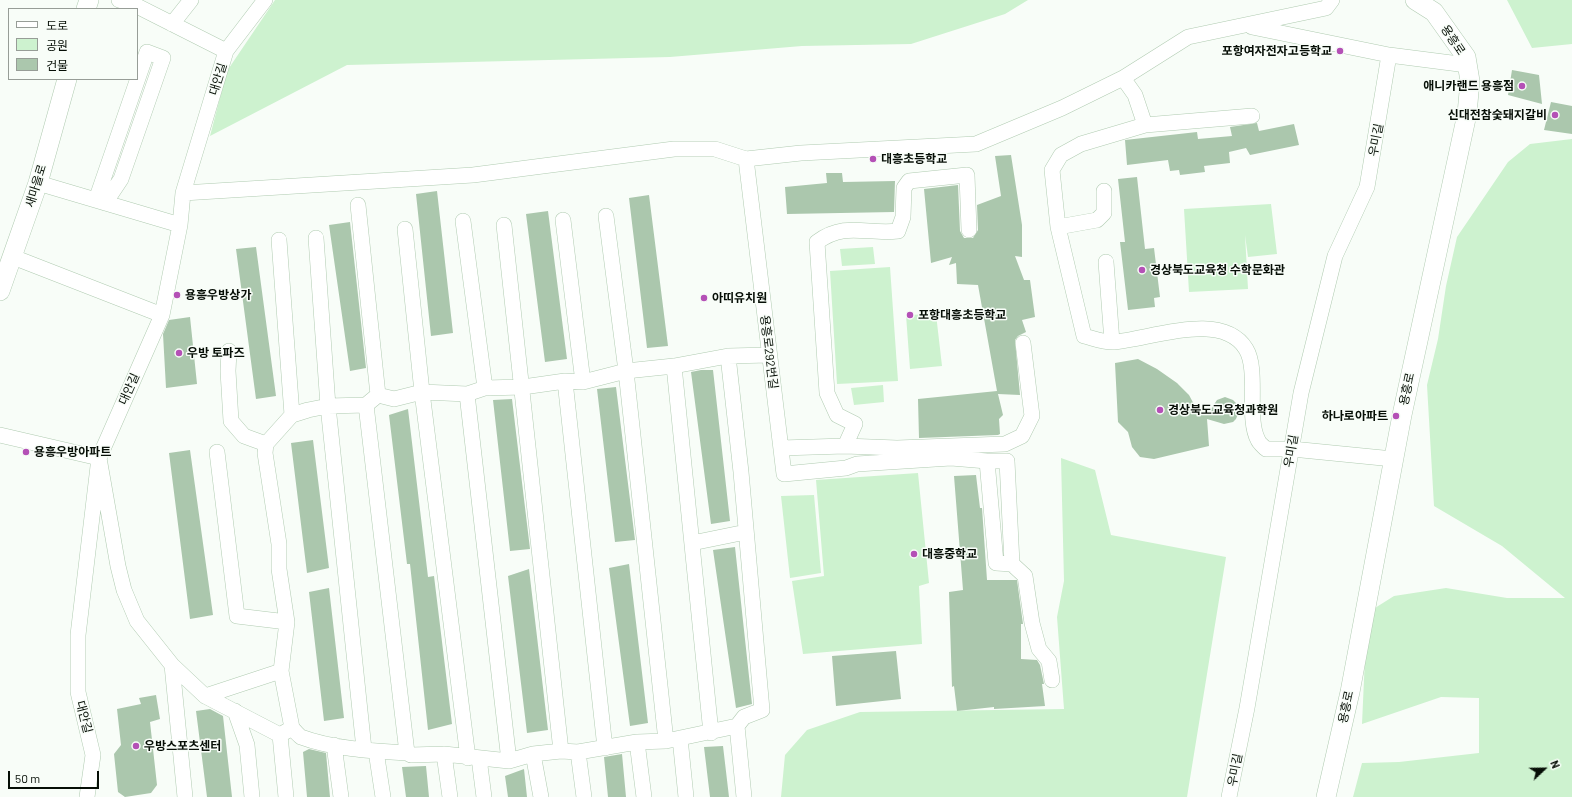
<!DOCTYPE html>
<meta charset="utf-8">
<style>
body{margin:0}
#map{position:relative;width:1572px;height:797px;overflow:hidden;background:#f8fdf8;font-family:Barlow,"Noto Sans KR",sans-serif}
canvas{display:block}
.legend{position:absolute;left:8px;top:8px;width:130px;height:72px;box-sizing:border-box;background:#f8fdf8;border:1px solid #979d97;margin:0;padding:5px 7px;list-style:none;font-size:12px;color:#060e06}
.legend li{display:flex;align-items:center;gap:8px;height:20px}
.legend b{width:20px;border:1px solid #979d97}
.north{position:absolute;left:1524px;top:749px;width:40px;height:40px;-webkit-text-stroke:3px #f8fdf8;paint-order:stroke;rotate:68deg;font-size:11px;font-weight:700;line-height:16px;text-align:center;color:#060e06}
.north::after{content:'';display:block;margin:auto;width:14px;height:18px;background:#060e06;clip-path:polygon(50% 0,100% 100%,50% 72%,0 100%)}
.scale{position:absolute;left:8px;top:771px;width:91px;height:18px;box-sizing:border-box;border:2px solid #060e06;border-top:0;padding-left:5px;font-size:12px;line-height:14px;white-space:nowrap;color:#060e06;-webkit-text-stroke:3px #f8fdf8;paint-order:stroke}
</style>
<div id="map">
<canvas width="1572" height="797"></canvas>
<ul class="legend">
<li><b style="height:5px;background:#fff"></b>도로</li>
<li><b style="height:11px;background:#cdf2cf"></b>공원</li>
<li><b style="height:11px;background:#abc7ad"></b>건물</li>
</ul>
<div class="north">N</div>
<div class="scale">50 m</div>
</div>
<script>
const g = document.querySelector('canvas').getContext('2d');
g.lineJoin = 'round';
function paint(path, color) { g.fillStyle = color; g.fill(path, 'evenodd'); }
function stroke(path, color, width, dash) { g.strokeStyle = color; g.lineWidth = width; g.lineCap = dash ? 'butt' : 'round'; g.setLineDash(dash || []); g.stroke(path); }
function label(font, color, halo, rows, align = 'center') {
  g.font = font + ' Barlow,"Noto Sans KR",sans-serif'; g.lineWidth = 3; g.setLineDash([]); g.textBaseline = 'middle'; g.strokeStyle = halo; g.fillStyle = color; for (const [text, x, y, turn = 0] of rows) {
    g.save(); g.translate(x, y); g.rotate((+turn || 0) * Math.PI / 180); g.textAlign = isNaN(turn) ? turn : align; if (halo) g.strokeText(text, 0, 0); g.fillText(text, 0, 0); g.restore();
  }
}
const green = new Path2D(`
 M275 0H1028L1005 14 911 44 802 46 670 57 347 65 210 136 227 71Z
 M1507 0H1572V44L1532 48Z
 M1572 139V797H1353L1362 763 1399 762 1479 753V698L1441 697 1362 724 1367 613 1394 596 1446 588 1507 598H1565L1502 546 1434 506 1427 385 1438 339 1446 286 1457 237 1508 162 1530 144Z
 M1271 204 1277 254 1248 257 1245 235 1248 289 1189 292 1184 209Z
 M873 247 875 264 842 266 840 249Z
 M890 267 898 381 837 384 830 271Z
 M936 314 942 366 910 369 906 315Z
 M883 385 884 402 854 405 851 388Z
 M1061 458 1095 470 1111 535 1226 557 1187 797H781L785 755 807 730 860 712 1064 709 1057 617 1064 581Z
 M918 473 929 583 919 586 922 644 803 654 792 581 824 576 816 480Z
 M814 495 821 573 790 578 781 496Z`);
const building = new Path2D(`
 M1512 70 1539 75 1542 104 1508 95Z
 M1551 102 1572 106V134L1544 130Z
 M1257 123 1259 131 1294 124 1299 145 1250 155 1246 148 1229 152 1230 163 1204 166 1205 172 1180 175 1179 170 1170 171 1168 160 1127 165 1125 140 1197 132 1198 139 1232 136 1230 127Z
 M1011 155 1022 225V257L1015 256 1024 280H1030L1035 317 1022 320 1026 332 1018 336 1015 340 1020 395 998 394 1003 415 999 419 1000 434 998 435 919 438 918 399 997 391 978 285 957 284 956 263 949 265 952 257 931 263 924 189 958 185 960 231 964 238H973L978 230 977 205 1001 196 995 156Z
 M826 173H842L843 182 895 181 894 212 787 214 785 187 827 183Z
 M1137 177 1145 249 1154 248 1160 297 1154 298 1155 307 1128 310 1120 242H1125L1118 179Z
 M437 191 453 333 431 336 416 194Z
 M649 195 668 346 647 348 629 198Z
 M548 211 567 359 545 362 526 214Z
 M350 222 366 368 350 371 329 225Z
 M256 247 276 396 256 399 236 249Z
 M190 317 197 384 166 388 163 334 169 320Z
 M1138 359 1157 369 1177 383 1189 395 1196 408 1207 412V415L1217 400 1225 397 1233 400 1236 403 1239 411 1236 419 1233 422 1224 424 1207 419 1209 446 1154 459 1140 457 1132 447 1128 432 1118 422 1115 363Z
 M701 370H713L730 521 711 524 691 372Z
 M616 387 635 540 615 542 597 389Z
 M512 399 530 549 510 551 493 400Z
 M408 409 428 577 434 576 452 724 428 730 410 564H407L389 415Z
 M313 440 329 568 307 573 291 443Z
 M190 450 213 615 190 619 169 453Z
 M976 475 980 508H982L987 580H1017L1023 624H1021V659L1037 660 1040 665 1044 684H1042L1045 706 994 709V707L957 711 954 686 952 687 949 592 963 590 954 476Z
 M735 547 752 704 736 708 713 550Z
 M629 564 648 723 630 726 609 568Z
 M529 569 548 730 527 733 508 576Z
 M329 588 344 718 324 721 309 592Z
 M896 651 901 699 836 706 832 656Z
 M156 695 160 719 150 722 157 785 151 793 125 797 118 792 114 754 121 745 117 709 141 704 139 698Z
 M210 709 223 716 232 797H207L196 711Z
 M723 746 729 797H710L704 747Z
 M309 749 326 753 330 797H307L303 752Z
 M622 754 626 797H608L604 757Z
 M426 766 429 797H406L402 767Z
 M524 769 527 797H508L505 776Z`);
const minor = new Path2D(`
 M119 0 133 4 226 51
 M172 24 191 0
 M1252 27 1389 55 1467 65
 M1123 78 1135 95 1145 125
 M1252 116 1145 125 1081 144 1061 155 1052 170 1058 227 1084 336C1093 338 1104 343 1114 342 1151 339 1222 310 1246 349 1259 370 1246 418 1258 440 1259 443 1263 446 1266 449H1292L1393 459
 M746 159 784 474 846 468 857 464 951 458 987 461H1007L1012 564 996 563 987 461
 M38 183 180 225
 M183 193 473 175 674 149H715L746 159 801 153 976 144 1062 108 1123 78 1188 37 1326 8 1332 0
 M96 200 147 52 163 58 121 179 105 203
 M358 205 378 395
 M606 216 626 371 666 741
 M563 220 583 382
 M463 221 485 388
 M504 225 561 751
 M1058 227 1097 220 1104 213V191
 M405 229 422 392 468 758
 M316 238 328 406 364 749
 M279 240 292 415
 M13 257 162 315
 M1106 262 1112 342
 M728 356 741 472 762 710 744 717 737 726
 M674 366 711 733
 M565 381 605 748
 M467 394 509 761
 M366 405 407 753
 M0 435 99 458
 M266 444 292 415 308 410 328 406 366 405 378 395 394 399 422 392 467 394 485 388 523 387 565 381 583 382 626 371 674 366 728 356 769 355
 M845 446 855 424 837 415 827 393 817 242C846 221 867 235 898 231L903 217 904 188 909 181 967 175 969 230
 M781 448 845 446 897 448 1005 444 1022 436 1032 416 1023 343
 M217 452 237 616 287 622
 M99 458 118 566 124 590 137 621 172 665 205 696 280 735 292 728C295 731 298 735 301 737 333 749 373 751 407 753L411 755 444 754 509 761 533 754 561 751 578 752 637 742 666 741 737 726 744 797
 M692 543 746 532
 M1012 564 1025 576 1032 623 1039 649 1049 661 1052 680
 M172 665 185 797
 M281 671 292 728
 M205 696 281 671 287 622 279 569V544L265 453 266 444 244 436 231 421 228 371 229 351
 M235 711 247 745 252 797
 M280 735 286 797
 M680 738 686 797
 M637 742 644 797
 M334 745 341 797
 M376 751 383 797
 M578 752 584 797
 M444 754 450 797
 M533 754 541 797
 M479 758 484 797
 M87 797 93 755 78 692V635L99 458 162 315 180 225 183 193 226 51 265 0
 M1229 797 1247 708 1301 393 1335 256 1367 187 1389 55`);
const major = new Path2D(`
 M86 9 89 0
 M0 291 38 183 67 79
 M1326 797 1350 692 1402 415 1467 114 1470 81 1466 57 1434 12 1415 0`);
const markers = [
 [1340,51,4,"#b450b6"],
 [1522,86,4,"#b450b6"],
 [1555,115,4,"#b450b6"],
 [873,159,4,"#b450b6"],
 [1142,270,4,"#b450b6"],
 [177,295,4,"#b450b6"],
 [704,298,4,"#b450b6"],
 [910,315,4,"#b450b6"],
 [179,353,4,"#b450b6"],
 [1160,410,4,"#b450b6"],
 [1396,416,4,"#b450b6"],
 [26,452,4,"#b450b6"],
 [914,554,4,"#b450b6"],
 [136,746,4,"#b450b6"]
];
const streetNames = [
 ["용흥로",1453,40,56],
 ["대안길",218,79,-73],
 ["우미길",1376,140,-79],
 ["새마을로",36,186,-73],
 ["용흥로292번길",769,352,83],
 ["대안길",129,389,-66],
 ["용흥로",1407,389,-78],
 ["우미길",1291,451,-80],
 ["용흥로",1346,707,-78],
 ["대안길",84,717,76],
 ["우미길",1235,770,-79]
];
const poiNames = [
 ["포항여자전자고등학교",1332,51,"right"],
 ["애니카랜드 용흥점",1514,86,"right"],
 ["신대전참숯돼지갈비",1547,115,"right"],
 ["대흥초등학교",881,159],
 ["경상북도교육청 수학문화관",1150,270],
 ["용흥우방상가",185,295],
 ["아띠유치원",712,298],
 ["포항대흥초등학교",918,315],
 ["우방 토파즈",187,353],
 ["경상북도교육청과학원",1168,410],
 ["하나로아파트",1388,416,"right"],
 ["용흥우방아파트",34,452],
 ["대흥중학교",922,554],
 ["우방스포츠센터",144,746]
];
paint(green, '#cdf2cf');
paint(building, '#abc7ad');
stroke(minor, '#b0cbb1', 16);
stroke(major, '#b0cbb1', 20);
stroke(minor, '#fff', 15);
stroke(major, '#fff', 19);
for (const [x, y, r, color] of markers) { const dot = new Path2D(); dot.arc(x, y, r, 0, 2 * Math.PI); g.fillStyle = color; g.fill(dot); stroke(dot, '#f8fdf8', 1.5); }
label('12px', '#060e06', '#f8fdf8', streetNames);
label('bold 12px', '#060e06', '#f8fdf8', poiNames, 'left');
</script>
